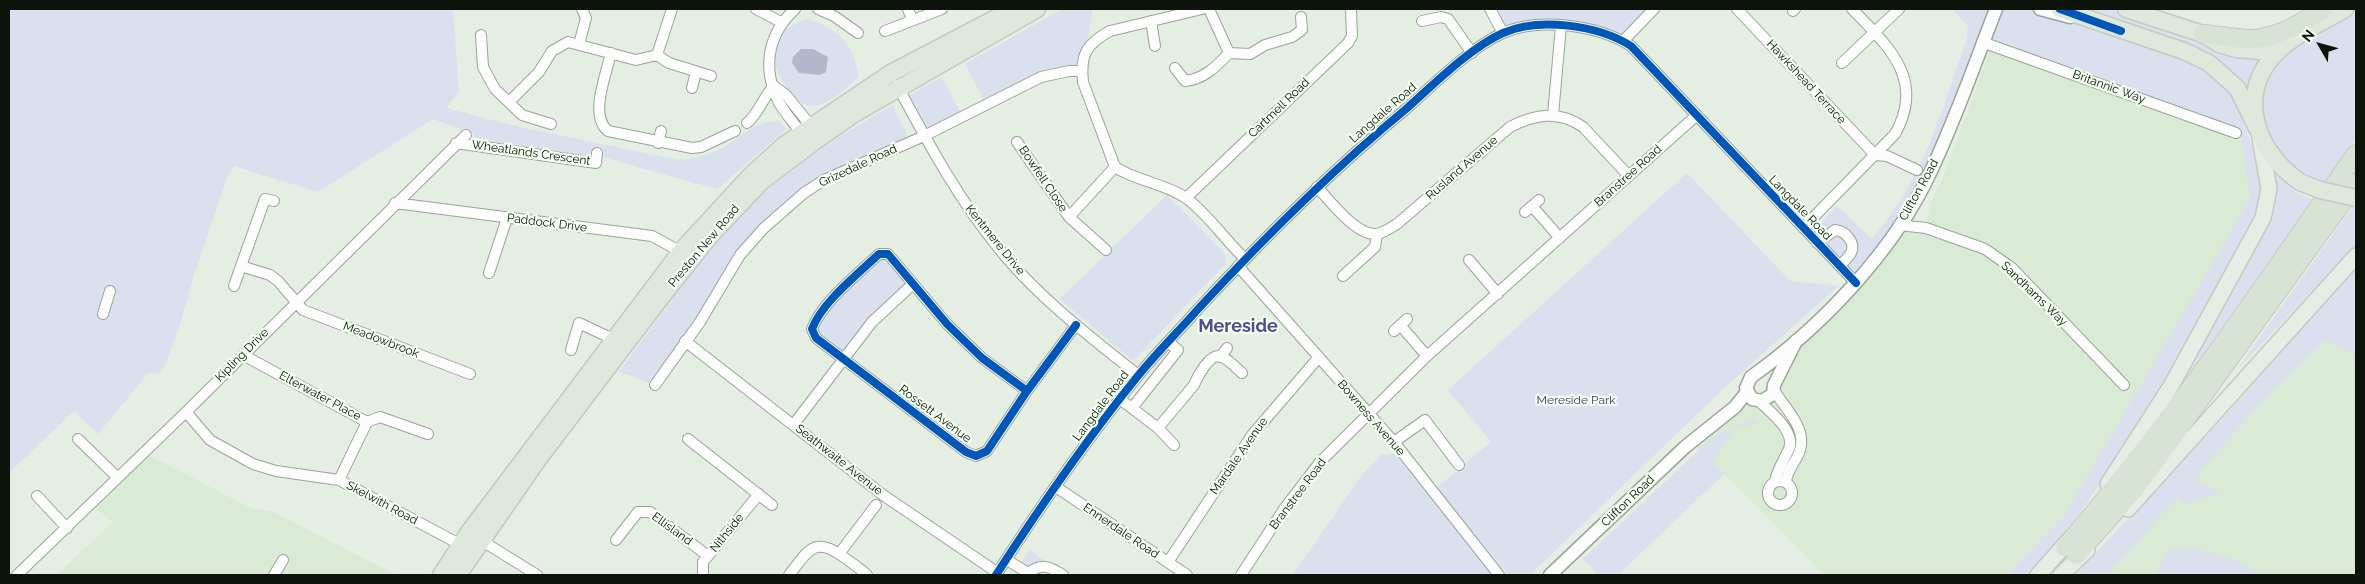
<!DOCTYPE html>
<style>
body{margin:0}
#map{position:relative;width:2365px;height:584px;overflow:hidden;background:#e4eee2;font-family:Raleway,sans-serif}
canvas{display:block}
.frame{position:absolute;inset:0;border:10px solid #0c130b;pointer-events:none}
.north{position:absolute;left:2295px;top:20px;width:50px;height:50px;-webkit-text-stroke:4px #f3fff0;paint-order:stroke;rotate:308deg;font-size:14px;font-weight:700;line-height:20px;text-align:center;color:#0c130b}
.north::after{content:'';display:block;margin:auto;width:18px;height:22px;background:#0c130b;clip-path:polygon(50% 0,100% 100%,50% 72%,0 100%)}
</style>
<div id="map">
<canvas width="2365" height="584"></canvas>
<div class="frame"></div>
<div class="north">N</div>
</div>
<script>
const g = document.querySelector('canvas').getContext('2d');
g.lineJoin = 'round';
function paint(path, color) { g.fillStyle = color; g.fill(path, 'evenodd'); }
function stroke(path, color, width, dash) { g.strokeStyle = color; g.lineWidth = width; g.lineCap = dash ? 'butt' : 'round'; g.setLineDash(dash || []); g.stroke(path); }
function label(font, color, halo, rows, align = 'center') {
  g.font = font + ' Raleway,sans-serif'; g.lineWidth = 4.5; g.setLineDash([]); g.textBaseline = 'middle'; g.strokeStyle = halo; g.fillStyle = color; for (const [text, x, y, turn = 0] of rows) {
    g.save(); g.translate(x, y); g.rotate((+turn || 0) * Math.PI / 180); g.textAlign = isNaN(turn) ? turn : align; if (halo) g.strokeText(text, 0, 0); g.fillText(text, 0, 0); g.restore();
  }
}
const built = new Path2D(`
 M1992 46 2236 133 2240 127 2251 199 2063 517 2007 575H1824L1692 441 1708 429 1756 401H1762L1785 361 1899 225 1926 228 1930 203 1943 178Z
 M2306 324 2356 351V575H2075L2189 456Z
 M144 453 251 508 273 512 397 575H56L113 522 91 504Z`);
const green = new Path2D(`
 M9 9H453L459 92 446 108 519 127 680 160C696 158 710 155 724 147 743 135 756 121 779 121L786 129 717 189 616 161 604 157 602 151 594 149 586 157 474 142V134L433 119 318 192 234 166 228 175 194 275 180 325 163 370 158 374 149 372 98 434 74 411 9 473Z
 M1062 9H1093L1082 71H1069L986 104 965 64Z
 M1490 9H1654L1623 41 1561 26 1503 33Z
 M1952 9H2031L2201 58 2244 108 2242 118 2262 173V209L2139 426 2071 526 2030 575H2007L2063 517 2250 199 2240 128 2236 133 1982 42 1931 172 1856 283 1810 235 1837 206 1872 239C1885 223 1897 207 1907 189 1934 143 1949 88 1967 39L1968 26Z
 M2091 9H2112L2163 26 2266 55 2249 96 2153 33Z
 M2356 11V139L2325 182C2306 175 2285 164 2273 146 2255 115 2260 75 2288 52 2305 37 2336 23 2356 11Z
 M806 19C838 28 854 44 859 77 847 87 829 105 813 106 798 108 777 76 775 62 774 53 779 41 784 33 788 26 800 22 806 19Z
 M942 77 962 116 929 133 908 96Z
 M893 105 910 142 824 180 764 228 655 385 619 372C653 327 684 279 721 235 769 180 830 141 893 105Z
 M2273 170 2299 194 2313 200 2172 398 2266 227Z
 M1687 173 1790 281 1838 286 1721 391 1530 575H1509L1435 489 1491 442 1448 390Z
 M1167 195 1225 253 1226 263 1137 357 1132 360 1060 299Z
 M2353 206H2356V245L2236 371Z
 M879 254H888L913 284 845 359 816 338V320Z
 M2356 266V356L2326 340 2274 388 2200 471 2198 482 2221 493 2184 504 2177 498 2107 575H2075L2231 410Z
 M1757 419V423L1729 430 1740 424Z
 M1725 432H1732L1713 462 1724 474 1618 575H1598L1583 559 1700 449 1715 436Z
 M1395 454 1492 575H1293L1361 476 1381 455Z
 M2190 547 2236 560 2262 575H2156L2168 550Z
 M1030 550 1047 563 1041 561 1025 567 1020 564Z`);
const water = new Path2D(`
 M801 49H813L828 57 826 72 820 75 799 73 792 63 793 57Z`);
const minor = new Path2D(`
 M756 9 781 22
 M795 9C768 34 762 67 778 101 784 112 794 123 801 133
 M818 9 834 16 858 33
 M908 9 912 20
 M1202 9 1110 31C1086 44 1080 55 1083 82L1115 167C1136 181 1164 183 1186 198 1208 214 1225 240 1245 259
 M1209 9 1229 53 1250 54 1265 45 1292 37 1302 30 1301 17
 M1490 9 1503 33
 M1737 9 1875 155 1887 156 1917 170
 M1793 11 1795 9
 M1151 21 1155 46
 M1422 21 1441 17 1448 19 1472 53
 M885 31 942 9
 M481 35 483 67 495 89 522 115 551 124
 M1623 41 1654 9
 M1982 42 2236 133
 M579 44 586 18 582 9
 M611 53C606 75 589 116 608 131L692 148 701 147 735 131
 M657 55 669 63 711 76
 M1842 63 1899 9
 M1175 68 1185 81C1204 79 1216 67 1229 53
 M897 85C929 145 961 204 1005 256 1043 301 1092 338 1138 375
 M774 86 786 95 811 126
 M692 88 696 72
 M509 102 539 72 552 51 568 42 636 60 657 55 672 9
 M1553 115 1561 26
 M747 123C759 113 763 97 774 86
 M1017 142 1069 217 1106 250
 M456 143 596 163 597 153
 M658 143 661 131
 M1317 187C1330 201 1356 235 1375 234 1383 234 1390 228 1397 224L1510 127C1535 114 1559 110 1583 127L1629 176
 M1186 198 1348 43 1352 36 1351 9
 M274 201 265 199 241 266 270 275 278 281 303 310 470 374
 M395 203 652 236 685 254
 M1532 206 1560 238
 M1525 212 1539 200
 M1069 217 1115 167
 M1899 225 1926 228 1985 249 2012 268 2124 385
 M1803 228 1895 134C1926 79 1888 46 1852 9
 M1817 243 1835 230C1846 231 1856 243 1851 253 1848 258 1843 262 1840 266
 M1469 260 1498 294
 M1238 266 1394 442 1499 575
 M489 273 507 218
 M1343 276 1375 247 1377 234
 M234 286 241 266
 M103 314 110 291
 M1400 325 1427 356
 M1394 331 1407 319
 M685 341 883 495 998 573
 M571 350 579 323 615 340
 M243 355 367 422
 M1220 357 1227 348
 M655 385 700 322 740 255 764 228 804 193 824 180 924 136 1041 77 1069 71H1082
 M1774 390C1784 408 1807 427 1800 450 1797 461 1787 469 1786 482
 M1027 391 982 358 947 324 888 254H879C858 274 822 302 812 329L816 338 966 452 976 456 987 451 1027 391 1076 325
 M1120 399 1158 428 1174 445
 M1759 401C1770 412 1796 431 1789 449 1784 460 1778 468 1775 481
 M1132 408 1178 350 1168 342
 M186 412 210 440 253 464 276 471 339 480 465 547
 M367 422 380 417 428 434
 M794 424 872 322 913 284
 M1158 428 1194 385C1197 377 1209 355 1219 356 1227 357 1237 369 1242 373
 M78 439 118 478
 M688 439 772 505
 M1394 442 1425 420 1459 465
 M339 480 367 422
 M1768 493a12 12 0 1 1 24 0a12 12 0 1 1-24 0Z
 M1056 487 1187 575
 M37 496 67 528
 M479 539 537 575
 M616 540 638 512H650L708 556
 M839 554 876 505
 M1007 560 1028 573C1042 563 1049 566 1063 575
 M1168 562 1252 435 1319 357
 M17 575 186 412 466 135
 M274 575 283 560
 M703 575V562L759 494
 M789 575C807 553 813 535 842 556 850 562 860 568 867 575
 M996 575C1040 507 1086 440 1137 377 1156 353 1179 331 1199 308 1264 238 1332 170 1406 109 1433 85 1471 47 1503 33 1539 17 1598 25 1631 46L1856 283
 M1241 575 1284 509 1320 462 1427 356 1697 115`);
const tertiary = new Path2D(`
 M2040 9 2070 17
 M1796 341 1774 385 1773 394 1762 401 1752 399 1746 388 1751 377C1821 327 1895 250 1931 171 1956 118 1975 63 1996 9
 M1550 575 1685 447 1735 407 1747 392`);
const primary = new Path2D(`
 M2108 484 2171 386 2263 218 2269 189 2260 138
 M2128 509 2356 256
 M2038 575 2071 538
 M2061 575 2087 550`);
const trunk = new Path2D(`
 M2060 9 2184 51 2209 63 2237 88 2258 130
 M2126 9 2203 34 2219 44 2236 49 2261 51 2284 44
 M2300 182C2256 152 2235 94 2277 52 2295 34 2323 22 2345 9
 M441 575 469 532 681 251 751 175 784 145 891 73 1013 9
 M458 575 537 461 659 300 709 237 762 181 814 142 854 114 1037 9`);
const motorway = new Path2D(`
 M2203 34C2217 35 2232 38 2246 39 2276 40 2300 23 2324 9
 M2065 547C2172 423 2263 287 2356 154
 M2076 555 2133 491 2156 460 2356 183`);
const trunkBridge = new Path2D(`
 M2300 182 2320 190 2356 198`);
const cycleway = new Path2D(`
 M2060 9 2121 31
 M1027 391 982 358 947 324 888 254H879C858 274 822 302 812 329L816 338 966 452 976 456 987 451 1027 391 1076 325
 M996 575C1040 507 1086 440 1137 377 1156 353 1179 331 1199 308 1264 238 1332 170 1406 109 1433 85 1471 47 1503 33 1539 17 1598 25 1631 46L1856 283`);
const streetNames = [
 ["Hawkshead Terrace",1806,82,47],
 ["Britannic Way",2109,87,20],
 ["Cartmell Road",1279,108,-44],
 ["Langdale Road",1383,113,-41],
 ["Wheatlands Crescent",531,153,8],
 ["Grizedale Road",858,166,-25],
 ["Rusland Avenue",1462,168,-41],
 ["Branstree Road",1628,176,-42],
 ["Bowfell Close",1043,179,56],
 ["Clifton Road",1919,190,-61],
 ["Langdale Road",1800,208,46],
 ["Paddock Drive",547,223,7],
 ["Kentmere Drive",995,240,51],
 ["Preston New Road",704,246,-50],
 ["Sandhams Way",2034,294,44],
 ["Meadowbrook",381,340,21],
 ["Kipling Drive",242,355,-45],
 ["Elterwater Place",320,396,28],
 ["Langdale Road",1101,406,-53],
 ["Rossett Avenue",935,414,37],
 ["Bowness Avenue",1371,418,49],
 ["Mardale Avenue",1239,456,-55],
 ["Seathwaite Avenue",839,460,38],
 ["Branstree Road",1298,494,-53],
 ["Clifton Road",1628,501,-44],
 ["Skelwith Road",382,503,28],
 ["Ellisland",672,529,36],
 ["Ennerdale Road",1121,531,34],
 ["Nithside",727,533,-51]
];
const parkNames = [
 ["Mereside Park",1576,400]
];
const districtNames = [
 ["Mereside",1238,327]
];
paint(built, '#d9ebd5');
paint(green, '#dae0ed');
paint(water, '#b3b7cb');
stroke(minor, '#9ba399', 12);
stroke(tertiary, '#9ba399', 15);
stroke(primary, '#c5c9c4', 18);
stroke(trunk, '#c5c9c4', 19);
stroke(motorway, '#c5c9c4', 20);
stroke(minor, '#fbfcfb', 10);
stroke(tertiary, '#fbfcfb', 12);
stroke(primary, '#e6ede4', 15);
stroke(trunk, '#dee8dc', 16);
stroke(motorway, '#d7e3d4', 18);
stroke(trunkBridge, '#c5c9c4', 19, []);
stroke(trunkBridge, '#dee8dc', 16);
stroke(cycleway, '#0057b8', 8);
label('12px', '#0c130b', '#f3fff0', streetNames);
label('12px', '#3c3a6a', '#f3fff0', parkNames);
label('bold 18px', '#504e8c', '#f3fff0', districtNames);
</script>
